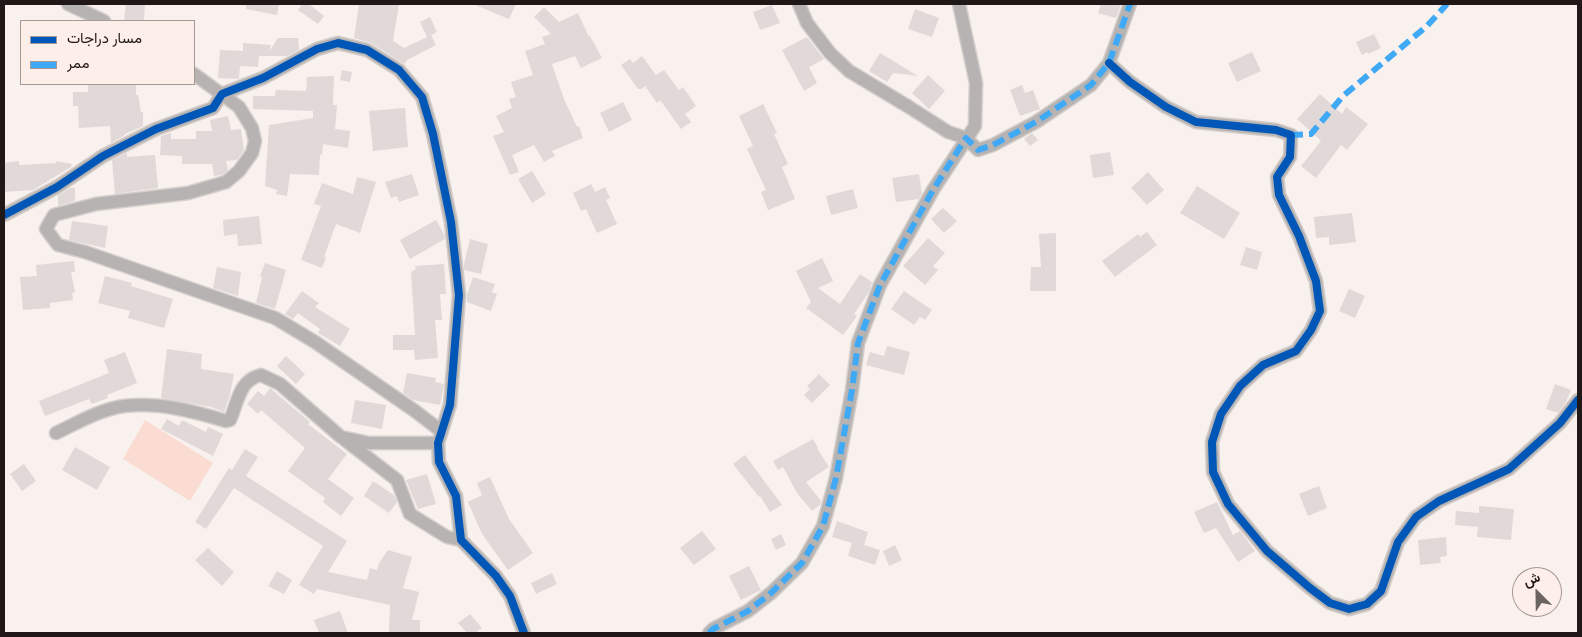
<!DOCTYPE html>
<meta charset="utf-8">
<style>
body{margin:0}
#map{position:relative;width:1582px;height:637px;overflow:hidden;background:#f9f1ee;font-family:"IBM Plex Sans",Vazirmatn,sans-serif}
canvas{display:block}
.frame{position:absolute;inset:0;border:5px solid #1f1816;pointer-events:none}
.legend{position:absolute;left:20px;top:20px;width:175px;height:65px;box-sizing:border-box;background:#feeee9;border:1px solid #a59895;margin:0;padding:6px 9px;list-style:none;font-size:15px;color:#1f1816}
.legend li{display:flex;align-items:center;gap:10px;height:25px}
.legend b{width:25px;border:1px solid #a59895}
.north{position:absolute;left:1512px;top:567px;width:50px;height:50px;box-sizing:border-box;background:#feeee9;border:1px solid #a59895;border-radius:50%;rotate:337deg;font-size:14px;font-weight:700;line-height:20px;text-align:center;color:#1f1816}
.north::after{content:'';display:block;margin:auto;width:18px;height:22px;background:#6b6462;clip-path:polygon(50% 0,100% 100%,50% 72%,0 100%)}
</style>
<div id="map">
<canvas width="1582" height="637"></canvas>
<div class="frame"></div>
<ul class="legend">
<li><b style="height:6px;background:#0057b8"></b>مسار دراجات</li>
<li><b style="height:6px;background:#3fa9f5"></b>ممر</li>
</ul>
<div class="north">ش</div>
</div>
<script>
const g = document.querySelector('canvas').getContext('2d');
g.lineJoin = 'round';
function paint(path, color) { g.fillStyle = color; g.fill(path, 'evenodd'); }
function stroke(path, color, width, dash) { g.strokeStyle = color; g.lineWidth = width; g.lineCap = dash ? 'butt' : 'round'; g.setLineDash(dash || []); g.stroke(path); }
const green = new Path2D(`
 M145 420 213 463 190 501 123 459Z`);
const building = new Path2D(`
 M126 4H145L144 21H124Z
 M246 4H279L277 15 246 9Z
 M302 4H309L324 16 318 24 298 10Z
 M359 4H399L393 41 404 48 427 37 420 22 430 17 437 32 431 35 436 45 407 60 404 64 371 43 354 38Z
 M473 4H516L509 19Z
 M1101 4H1121L1116 18 1098 13Z
 M772 5 780 23 760 30 753 12Z
 M544 7 559 22 578 13 589 37 590 36 602 58 581 68 575 56 552 64 564 99 577 127 579 126 583 138 552 151 555 156 544 162 534 145 512 155 519 172 510 175 493 136 504 132 496 116 512 108 509 99 516 97 511 82 533 75 525 51 545 44 542 37 551 34 534 17Z
 M915 9 939 18 932 37 908 29Z
 M1374 34 1381 48 1368 54 1367 52 1362 55 1356 42Z
 M807 37 824 59 809 67 817 83 804 91 782 50Z
 M278 38H298L299 50 287 56H259L258 67 240 66 239 78 238 79 218 78 220 50 243 51V43L271 45 269 52Z
 M1252 52 1261 71 1237 82 1228 63Z
 M880 53 918 76 893 73 887 82 869 71Z
 M642 56 656 75 664 70 679 90 683 87 696 106 685 114 691 122 681 129 660 100 657 103 645 86 642 89H638L621 65 630 59 633 63Z
 M342 70 352 72 350 82 340 80Z
 M928 75 945 91 929 109 912 93Z
 M334 76 333 105H337L335 129 350 131 348 148 323 144 322 155 320 154 319 175 290 174 287 196 276 194 277 190 265 186 269 125 313 118V111L253 109V96H275L276 90 306 91 307 77Z
 M136 84V95H138L141 112H143V126L125 134V135L111 143 110 126 79 128 78 106H73V92H88V85Z
 M1022 85 1025 93 1033 90 1040 109 1020 116 1010 90Z
 M1320 94 1342 114 1346 107 1368 124 1347 150 1341 145 1316 178 1301 166 1321 141 1297 119Z
 M623 102 632 120 609 132 600 113Z
 M763 104 777 133 774 134 788 164 782 167 795 199 768 210 761 192 766 190 747 149 753 146 739 116Z
 M405 108 408 147 373 151 369 111Z
 M228 116 231 130 241 129 244 150 237 160 226 161 228 170 222 175 214 176 212 164H182V156L160 155 161 136 171 133V139H196V131H212L210 120Z
 M1032 133 1038 140 1030 146 1024 139Z
 M1110 152 1114 175 1093 178 1090 155Z
 M127 153V157L155 155 158 188 115 194 112 160Z
 M19 161V165L56 163V161L72 164 71 167 33 190 4 192V163Z
 M532 171 546 194 532 203 518 179Z
 M1148 172 1164 190 1147 205 1131 188Z
 M412 174 419 195 399 202 397 196 391 198 385 182Z
 M919 174 922 193 919 199 896 202 892 178Z
 M357 177 376 182 360 233 336 224 324 257H326L322 268 301 260 321 206 314 204 322 183 353 194Z
 M591 184 595 192 605 187 610 198 606 200 617 224 597 233 586 209 581 211 573 193Z
 M1197 186 1240 213 1224 239 1180 213Z
 M70 188H75V201L58 206V196Z
 M853 189 858 208 831 215 826 196Z
 M943 208 957 221 944 233 931 219Z
 M1352 213 1356 242 1329 245V237L1316 238 1314 217Z
 M259 216 262 244 238 246 237 234 224 236 223 220Z
 M436 220 444 234 445 239 410 259 400 240Z
 M72 221 108 226 105 248 69 240Z
 M1147 232 1157 245 1115 277 1102 261 1138 234 1140 237Z
 M1056 233V291H1030L1031 267H1041L1039 234Z
 M928 238 945 253 933 266 938 270 925 285 903 266Z
 M470 239 488 244 481 274 464 270V264Z
 M1246 247 1262 252 1257 270 1240 265Z
 M822 258 833 281 818 288 840 304 860 274 872 282 869 292 854 314 857 316 843 335 806 308 811 302 796 271Z
 M74 261 75 272H71L75 292 72 293 73 300 50 303V308L23 310 20 277 37 276 36 265Z
 M265 263 286 270 275 309 256 303 262 277 260 276Z
 M444 264 446 294H440L442 320H435L438 358 415 360 414 350H393V335H415L411 272 416 269 415 266Z
 M217 267 241 272 238 296 213 288Z
 M105 276 132 283 131 286 173 299 164 328 128 318 130 311 98 303Z
 M473 277 495 284 492 292 497 294 491 311 467 302V295Z
 M1349 289 1365 296 1355 318 1339 311Z
 M302 291 319 303 315 307 350 329 340 346 318 333 320 329 298 313 293 319 285 314Z
 M904 291 932 310 925 320 920 317 914 325 891 309Z
 M887 346 910 352 904 375 866 365 870 352 884 356Z
 M167 349 202 354 201 369 234 374 230 395 224 412 211 407 161 398Z
 M125 352 137 383 107 395 108 398 92 404 89 399 45 416 39 401 109 373 104 360Z
 M286 356 305 374 296 384 277 366Z
 M407 373 436 378 435 382 444 384 440 405 413 400 403 393Z
 M819 374 830 385 812 403 804 395 810 389 807 386Z
 M1555 384 1571 390 1566 402 1558 413 1546 409Z
 M270 388 310 422 308 424 347 454 328 479 354 498 341 516 323 502 325 498 288 471 305 448 261 410 258 414 247 404 258 391 264 396Z
 M355 400 386 405 382 429 351 423Z
 M167 419 179 426 182 420 206 432 208 427 223 434 213 456 161 429Z
 M813 439 818 448H817L829 467 806 482 821 501 820 505 812 511 797 493 783 467 778 470 773 461Z
 M75 447 110 467 97 490 62 470Z
 M245 449 258 457 246 476 347 541 328 572 367 580 370 568 377 570 379 563 388 550 412 557 403 588 419 592 412 620H420V633H389L390 605 317 589 314 594 299 585 323 546 234 488 206 529 195 522 229 468 232 470Z
 M745 455 782 505 770 512 760 496 759 497 733 464Z
 M24 464 36 481 22 491 10 474Z
 M427 474 436 504 418 509 406 480Z
 M490 477 509 519 533 553 508 570 482 534 468 502 482 495 477 483Z
 M373 481 394 495 397 502 389 513 364 496Z
 M1319 486 1327 508 1308 516 1299 494Z
 M1217 502 1233 535 1240 531 1255 551 1238 562 1216 528 1204 533 1194 512Z
 M1479 506 1514 509 1511 540 1477 537 1478 527 1455 525 1456 511 1479 513Z
 M837 521 868 532 864 545 880 550 875 565 848 556 852 543 832 537Z
 M702 531 716 549 694 565 680 548Z
 M781 534 786 545 776 550 771 539Z
 M1446 537 1447 556 1440 557 1441 563 1420 565 1418 540Z
 M895 545 902 560 889 566 883 551Z
 M208 548 234 572 222 586 195 560Z
 M749 566 761 590 741 600 729 576Z
 M277 571 292 580 284 594 268 586Z
 M552 573 557 584 536 594 531 583Z
 M340 611 348 633H319L314 620Z
 M470 614 482 628 475 633H467L458 623Z`);
const street = new Path2D(`
 M68 4 104 21
 M799 4 807 23 830 53 849 71 909 107 948 132 966 138 978 150 993 145 1036 122 1091 85 1109 63 1130 4
 M1109 63 1130 82 1166 107 1196 122 1276 130 1291 135 1290 157 1277 177 1279 195 1299 236 1316 281 1320 311 1311 330 1296 351 1263 365 1240 386 1221 414 1212 442 1213 472 1228 504 1267 551 1310 588 1330 603 1349 609 1367 604 1381 591 1398 542 1416 517 1439 501 1509 469 1560 423 1578 400
 M194 74 239 107 252 128 255 141 252 153 239 171 226 182 188 193 96 204 54 215 46 229 58 245 85 252 275 318 315 342 415 411 441 431
 M4 215 57 187 103 156 156 129 213 108 222 94 263 78 317 49 338 43 367 50 399 70 422 97 433 134 451 222 459 295 450 405 438 443 439 462 456 496 461 540 496 576 510 596 524 633
 M56 433C77 423 101 409 124 406 159 402 193 411 226 421L230 420C238 402 239 380 261 375L280 384 341 437 369 443H438
 M345 440 397 480 410 514 447 537 461 540
 M709 633 713 629 748 611 771 593 802 563 823 526 836 478 852 390 858 343 880 285 933 190 975 126 976 83 959 4`);
const quiet = new Path2D(`
 M1291 135 1311 134 1343 96 1427 26 1447 4
 M709 633 713 629 748 611 771 593 802 563 823 526 836 478 852 390 858 343 880 285 933 190 966 138 978 150 993 145 1036 122 1091 85 1109 63 1130 4`);
const cycleway = new Path2D(`
 M1109 63 1130 82 1166 107 1196 122 1276 130 1291 135 1290 157 1277 177 1279 195 1299 236 1316 281 1320 311 1311 330 1296 351 1263 365 1240 386 1221 414 1212 442 1213 472 1228 504 1267 551 1310 588 1330 603 1349 609 1367 604 1381 591 1398 542 1416 517 1439 501 1509 469 1560 423 1578 400
 M4 215 57 187 103 156 156 129 213 108 222 94 263 78 317 49 338 43 367 50 399 70 422 97 433 134 451 222 459 295 450 405 438 443 439 462 456 496 461 540 496 576 510 596 524 633`);
paint(green, '#fadcd2');
paint(building, '#e0d9d7');
stroke(street, '#d5cfcc', 15);
stroke(street, '#b6b3b2', 12);
stroke(quiet, '#3fa9f5', 6, [12, 6]);
stroke(cycleway, '#0057b8', 8);
</script>
